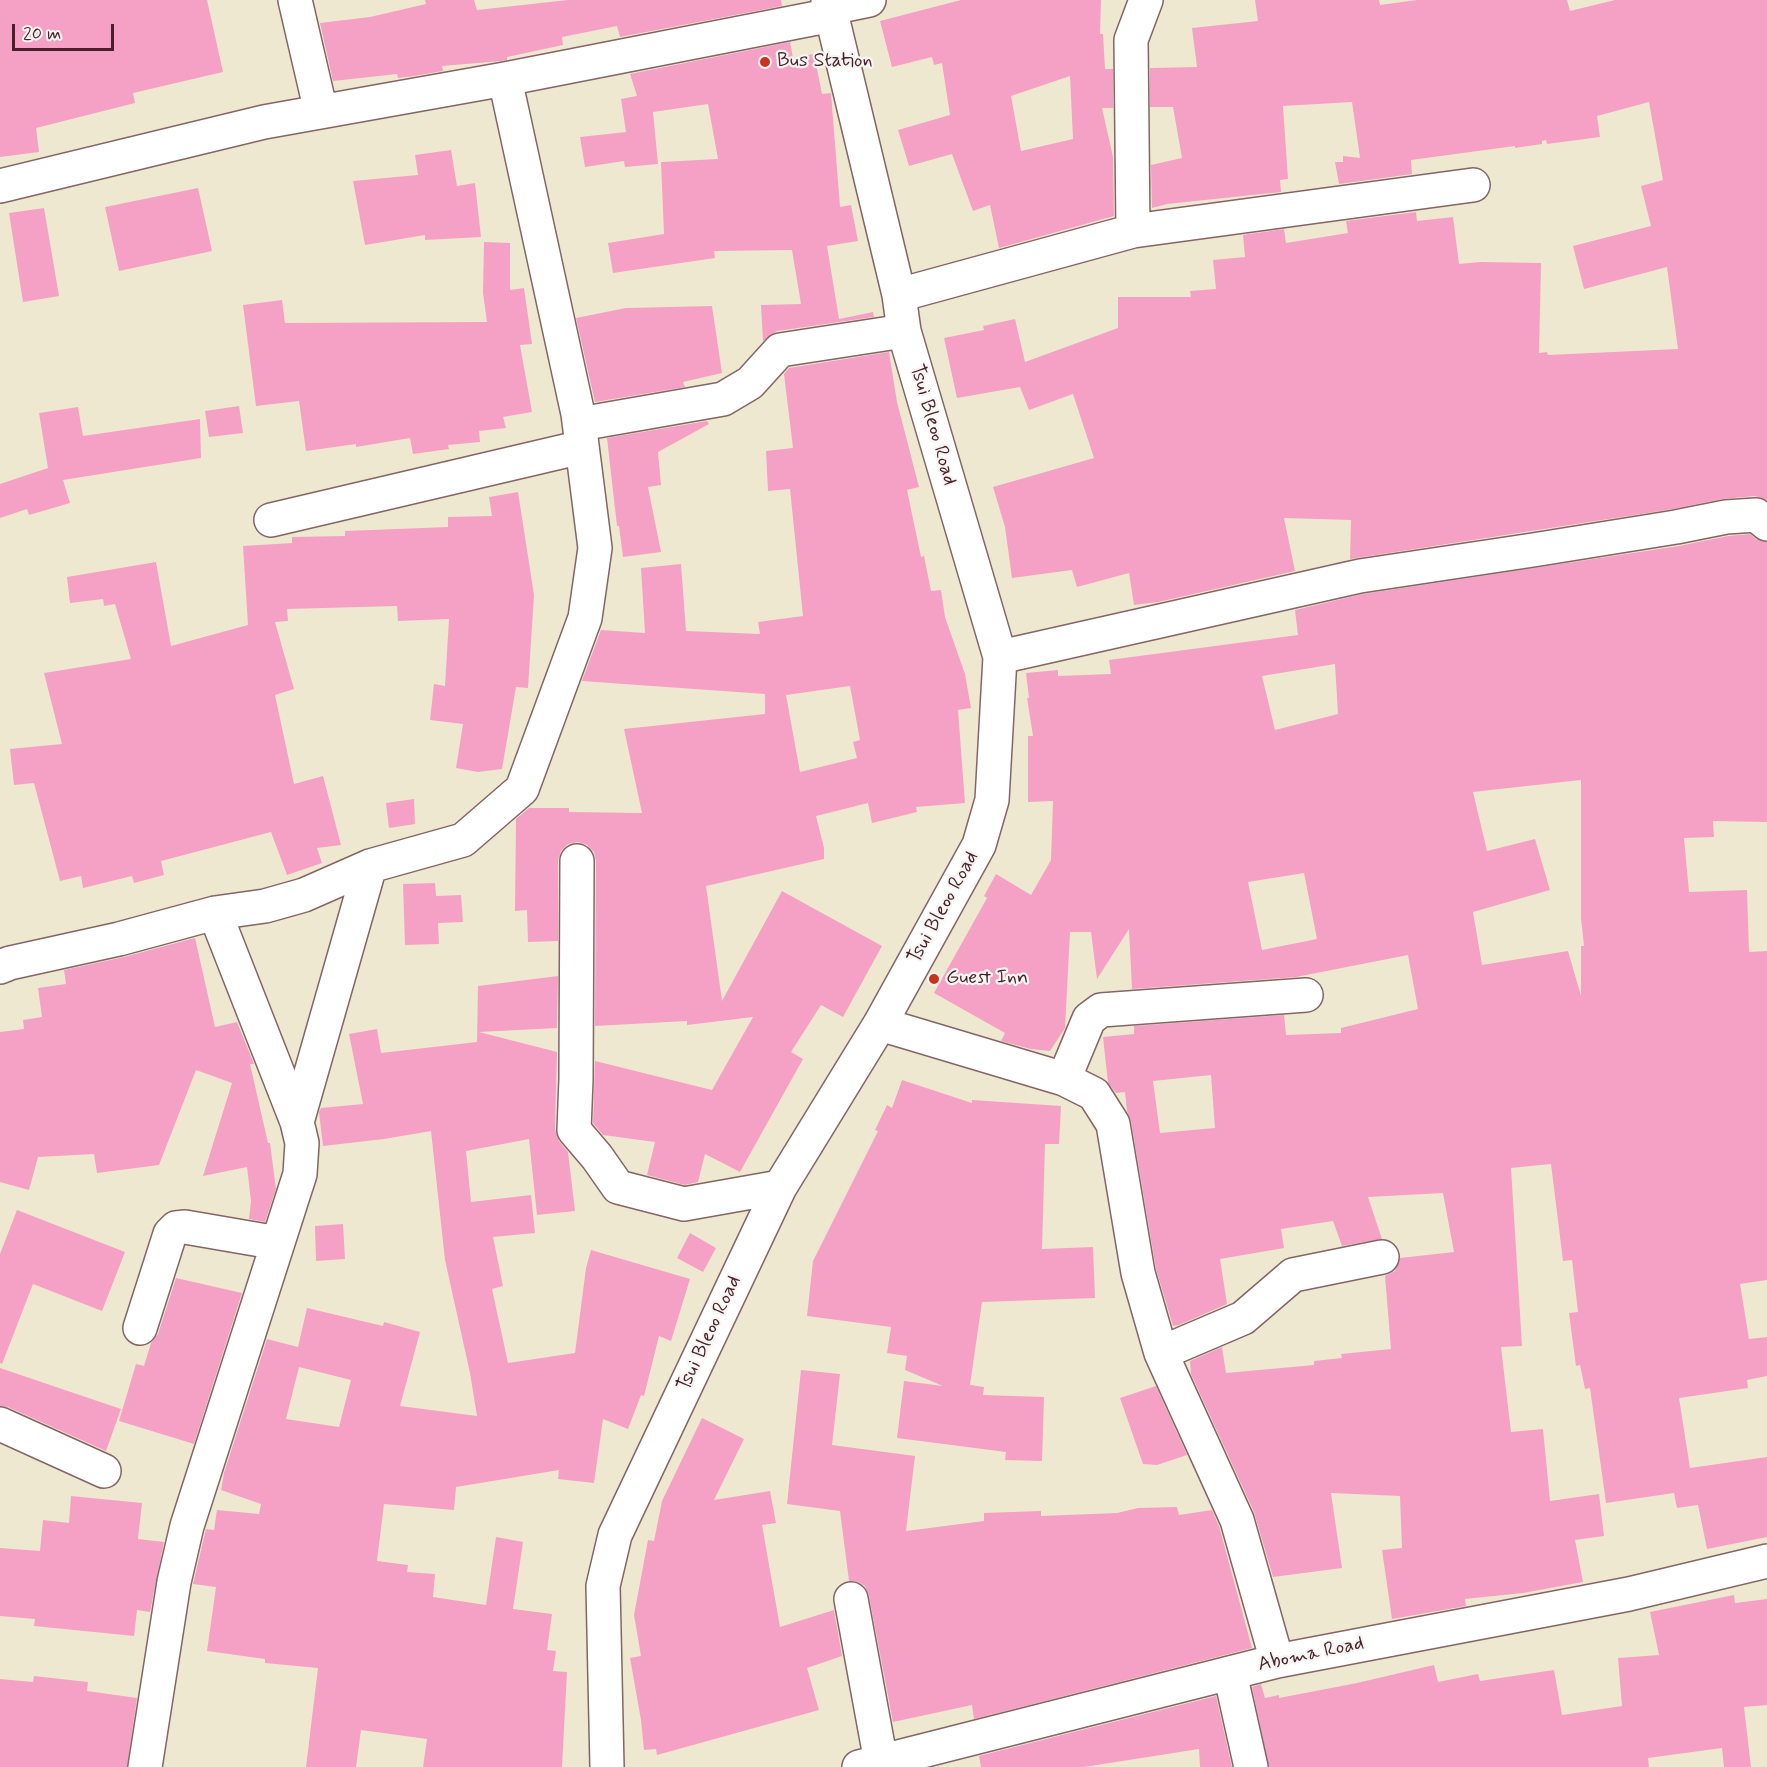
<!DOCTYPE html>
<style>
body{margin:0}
#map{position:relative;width:1767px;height:1767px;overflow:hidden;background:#efe8d1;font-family:Mynerve,sans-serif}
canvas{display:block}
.scale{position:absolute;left:12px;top:24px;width:102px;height:27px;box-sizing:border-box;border:3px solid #4a1f2b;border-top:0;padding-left:8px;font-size:18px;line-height:21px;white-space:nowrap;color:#4a1f2b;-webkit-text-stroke:4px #f6f6f2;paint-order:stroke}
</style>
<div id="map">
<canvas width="1767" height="1767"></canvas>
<div class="scale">20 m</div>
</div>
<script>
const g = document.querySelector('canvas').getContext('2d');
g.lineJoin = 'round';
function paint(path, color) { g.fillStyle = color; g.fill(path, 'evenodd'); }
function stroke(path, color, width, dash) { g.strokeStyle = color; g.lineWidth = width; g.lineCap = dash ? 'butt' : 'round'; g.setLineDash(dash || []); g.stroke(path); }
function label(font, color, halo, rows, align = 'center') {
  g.font = font + ' Mynerve,sans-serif'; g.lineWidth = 4.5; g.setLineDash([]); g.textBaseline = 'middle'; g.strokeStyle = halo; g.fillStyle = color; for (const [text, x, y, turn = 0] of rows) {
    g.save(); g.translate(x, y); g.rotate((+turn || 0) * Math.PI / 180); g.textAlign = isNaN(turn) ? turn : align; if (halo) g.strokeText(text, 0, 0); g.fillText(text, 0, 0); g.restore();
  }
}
const building = new Path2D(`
 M0 0H207L223 72 133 93 135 103 36 128 39 152 0 157Z
 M425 0H474L477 10 568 0H781L782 6 620 37 617 26 562 37 563 45 507 57V60L501 61 442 66 443 71 414 76 398 78 397 74 333 81 320 23 370 17 426 4Z
 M961 0H1101L1100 34H1103L1105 69H1113V108H1102L1113 157 1114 216 999 248 990 205 973 211 952 154 909 166 898 130 950 115 942 63 934 65 932 57 892 67 880 21ZM1070 76 1073 139 1021 151 1011 96Z
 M1255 0H1379L1380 5 1417 0H1567L1570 11 1615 0H1767V500L1755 496 1722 499 1673 509 1350 559 1351 520 1284 518 1295 571 1158 602 1134 605 1129 573 1077 587 1072 570 1012 578 1005 527 993 487 1094 458 1073 394 1029 410 1020 387 957 398 944 338 984 330 983 326 1015 319 1025 362 1118 328V297H1191L1190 291 1216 289 1213 260 1245 257 1243 235 1284 229 1286 243 1348 233 1346 221 1416 212 1417 221 1453 217 1459 264 1480 262 1541 263 1539 353 1547 352 1548 355 1678 349 1667 267 1584 289 1573 246 1651 226 1641 186 1663 180 1649 102 1597 116 1600 137 1547 144 1546 140 1542 141V144L1515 148V146L1411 160 1412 174 1339 184 1335 162H1343V156L1360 158 1352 102 1283 106 1288 179 1280 180 1281 192 1167 204 1152 208 1151 165 1182 158 1173 107H1150V68L1197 67 1192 28 1258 21Z
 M790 42 793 58 814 54 822 94 831 93 840 207 851 205 858 241 827 246 839 319 873 312 874 317 777 331 763 341 761 305 801 304 792 250 714 251 715 258 613 273 608 243 664 234 661 162 718 159 708 104 653 112 658 164 625 167 624 161 585 167 580 137 626 132 621 99 637 96 630 74Z
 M451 150 457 186 475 183 481 237 425 240V235L365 245 353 181 418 175 415 155Z
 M198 188 212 251 119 271 105 207Z
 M44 208 59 296 23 302 9 213Z
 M484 242 510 243V290L524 288 532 344 520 345 532 412 503 417 506 428 479 431 480 442 448 445 449 449 413 454 410 438 356 447V444L306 451 299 401 256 406 243 305 282 300 285 323 487 322 483 293Z
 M712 306 722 373 683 382 685 387 595 402 576 318 626 308Z
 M889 352 897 402 919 487 907 490 921 557 924 556 931 591 941 590 945 617 965 674 971 708 958 710 965 803 916 807 917 812 872 823 868 803 816 816 824 848V859L706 886 722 1001 782 891 882 946 843 1017 821 1005 791 1052 803 1059 740 1172 705 1154 698 1182 685 1185 647 1175 655 1142 603 1135 593 1123 595 1061 712 1090 753 1017 687 1025V1021L595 1026 596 861 594 852 587 845 578 842 568 844 561 851 558 861V941L528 942 527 910 515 911 516 819 529 808H569V812L642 813 624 729 765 714V694L582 681 601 630 645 633 641 568 681 564 686 631 760 634 758 622 803 616 790 489 768 491 766 451 793 448 784 374 789 368ZM850 686 860 740 853 742 857 758 800 772 786 695Z
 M239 406 243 433 209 437 205 411Z
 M78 407 83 436 200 419 201 458 63 480 70 503 29 515 27 509 0 518V484L48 468 39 413Z
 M707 421 709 424 658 452 661 485 648 487 661 552 623 557 619 526H617L607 438Z
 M518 492 534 595 528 688 516 687 502 769 478 772 456 768 463 724 430 720 434 684 445 686 449 619 398 621 397 606 287 609 288 621 275 622 294 689 275 695 294 784 323 776 341 845 317 848 322 863 287 875 271 832 161 861 164 875 134 883 132 876 83 888 81 876 60 881 34 783 14 785 10 749 62 744 44 673 131 659 115 604 104 606 103 599 70 603 67 577 156 562 171 646 248 625 243 546 292 543V537L345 536V531L448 527V517L492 516 489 497Z
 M1750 534 1756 539 1767 542V822L1713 821 1714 837 1684 838 1689 892 1747 890 1749 952 1767 951V1280L1740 1284 1749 1339 1767 1337V1376L1747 1380 1748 1388 1679 1398 1690 1468 1767 1457V1537L1707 1549 1698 1505 1677 1508 1674 1493 1606 1503 1590 1388 1585 1389 1580 1365 1576 1366 1569 1313 1578 1312 1572 1260 1563 1261 1551 1164 1511 1168 1522 1346 1501 1347 1511 1432 1543 1429 1550 1501 1599 1494 1604 1536 1575 1540 1583 1582 1523 1593 1465 1599 1466 1606 1392 1619 1382 1550 1402 1548 1400 1496 1331 1493 1342 1568 1273 1577 1254 1512 1191 1374 1190 1361 1222 1347 1226 1373 1314 1365V1361L1342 1358 1341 1354 1391 1349 1385 1276 1395 1271 1400 1258 1454 1252 1443 1193 1368 1197 1382 1239 1342 1246 1333 1221 1281 1229 1284 1248 1220 1259 1227 1304 1179 1325 1173 1326 1156 1269 1131 1121 1127 1111 1125 1092 1116 1093 1108 1083 1103 1037 1134 1034V1026L1284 1015 1286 1035 1341 1033V1028L1418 1009 1408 955 1296 977 1132 989 1129 929 1097 979 1091 932H1070L1065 1028 1050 1051 1031 1049 1001 1041 1005 1033 934 993 987 898 984 896 996 874 1031 895 1051 860 1053 801 1028 802V736H1033L1027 698H1029L1026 673 1058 670V676L1111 674 1109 660 1298 635 1295 610 1363 594 1679 546 1728 536ZM1335 664 1338 714 1275 730 1262 676ZM1581 780V918L1584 946H1581V996L1568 951 1482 965 1473 912 1550 890 1535 839 1487 851 1473 792ZM1304 873 1317 939 1262 950 1248 882ZM1211 1075 1215 1128 1160 1133 1153 1081Z
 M414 799 415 824 389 828 386 803Z
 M435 883 436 896 461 895 463 922 438 923 439 944 405 945 403 884Z
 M195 938 215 1027 237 1022 254 1064H250L268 1143H270L276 1189 265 1222 249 1219 251 1201 247 1167 203 1176 232 1083 196 1070 159 1165 97 1173 94 1154 38 1157 29 1190 0 1182V1032L24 1029 23 1020 42 1017 38 988 66 984 64 970 124 957Z
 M558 976 557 1028 479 1032 557 1052 555 1129 559 1141 568 1152 575 1211 537 1215 529 1139 466 1151 471 1202 531 1195 535 1233 493 1237 503 1286 492 1289 508 1363 575 1353 586 1268 591 1250 690 1279 671 1341 659 1336 644 1396 641 1395 628 1429 603 1419 594 1483 558 1479 559 1470 456 1487 454 1510 384 1504 377 1561 408 1565 407 1572 435 1574 433 1597 486 1605 496 1537 523 1542 513 1609 552 1614 547 1650 556 1651 553 1671 567 1672 562 1767H423L427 1739 361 1730 356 1767H306L318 1668 265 1663V1659L207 1651 216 1587 193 1584 206 1529 214 1530 217 1510 259 1514 261 1504 221 1490 224 1473 267 1339 298 1347 307 1308 383 1326 384 1322 420 1332 400 1406 477 1416 470 1373 445 1260 431 1131 384 1139 323 1146 319 1112 321 1108 363 1104 349 1034 377 1029 381 1053 477 1042 478 986ZM299 1367 351 1380 339 1427 286 1419Z
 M902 1080 972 1103V1100L1061 1106 1059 1144H1045L1042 1249 1093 1247 1095 1298 982 1302 970 1385 984 1387 983 1395 1044 1397 1042 1461 1005 1460 1006 1452 897 1438 904 1381 943 1386 905 1370 907 1356 887 1353 891 1327 807 1316 813 1261 878 1131 875 1130 887 1105 892 1108Z
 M17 1210 125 1252 102 1311 33 1284 2 1364 0 1363V1254Z
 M343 1224 345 1259 316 1261 315 1226Z
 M690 1233 716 1248 703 1272 677 1258Z
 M176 1278 242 1293 194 1444 119 1421 136 1364 144 1366 151 1343 158 1334Z
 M0 1368 121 1409 106 1451 8 1407 0 1406Z
 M801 1370 840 1374 832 1445 915 1456 906 1531 984 1521V1513L1041 1511V1516L1117 1513 1138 1508 1177 1507 1179 1515 1212 1510 1219 1526 1252 1648 974 1719 972 1705 893 1722 869 1596 865 1586 858 1582 849 1581 840 1511 787 1504Z
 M1156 1386 1187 1455 1157 1465 1143 1464 1120 1398Z
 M702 1418 744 1439 714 1500 770 1491 776 1523 762 1525 780 1627 834 1610 842 1656 807 1668 819 1710 657 1755 656 1749 644 1750 641 1720 630 1658 641 1656 634 1615 648 1540 654 1541 662 1501Z
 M71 1496 142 1503 138 1539 164 1542 150 1612 137 1610 134 1636 34 1626 35 1619 0 1616V1548L40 1551 43 1520 69 1523Z
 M1734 1595 1735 1603 1767 1599V1705L1744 1707 1751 1767H1724L1722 1748 1648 1758 1649 1767H1269L1252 1687 1261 1684 1265 1698 1279 1695V1698L1357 1683 1434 1665 1438 1682 1478 1674 1480 1681 1554 1670 1562 1715 1622 1706 1618 1658 1659 1655 1650 1612Z
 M34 1676 88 1682 87 1691 137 1698 127 1767H0V1679L33 1682Z
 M1216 1696 1232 1767H1200L1199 1749 1084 1767H981L979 1756Z`);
const minor = new Path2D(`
 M295 0 321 112
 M830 8 869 0
 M0 186 264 122 505 79 832 15
 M1133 231 1131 40 1146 0
 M899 295 1133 231 1473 185
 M580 424 723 399 750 383 780 350 904 331
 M271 520 582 447
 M1000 657 1360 576 1533 550 1676 527 1726 517 1756 515 1767 524
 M577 861 576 1079 574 1130 597 1157 618 1187 684 1204 780 1187
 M0 967 10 963 119 939 215 913 265 906 304 895 370 866 463 840 522 789 585 618 595 548 578 414 505 79
 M880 1024 1064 1079 1094 1094 1113 1124 1138 1273 1161 1353 1237 1520 1277 1661
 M1064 1079 1089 1019 1101 1010 1306 995
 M297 1122 370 866
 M140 1328 170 1234 176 1228 185 1227 278 1243
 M1161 1353 1243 1318 1293 1275 1382 1257
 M0 1424 104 1471
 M851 1599 881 1762
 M1230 1673 1251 1767
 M145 1767 174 1582 187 1526 300 1174 302 1143 297 1122 215 913
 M607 1767 603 1586 615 1535 780 1187 880 1024 979 845 992 800 1000 657 904 331 899 295 828 0
 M859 1767 1277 1661 1629 1594 1767 1561`);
const markers = [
 [765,62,6,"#c8321e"],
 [934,979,6,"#c8321e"]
];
const poiNames = [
 ["Bus Station",777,62],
 ["Guest Inn",946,979]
];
const streetNames = [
 ["Tsui Bleoo Road",932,425,74],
 ["Tsui Bleoo Road",944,908,-61],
 ["Tsui Bleoo Road",710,1334,-65],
 ["Aboma Road",1311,1655,-12]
];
paint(building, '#f5a1c5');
stroke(minor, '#846565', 36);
stroke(minor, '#fff', 33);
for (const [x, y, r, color] of markers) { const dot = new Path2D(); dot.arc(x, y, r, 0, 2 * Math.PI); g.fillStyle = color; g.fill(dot); stroke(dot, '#f6f6f2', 2); }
label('20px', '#4a1f2b', '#f6f6f2', poiNames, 'left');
label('20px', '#4a1f2b', '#f6f6f2', streetNames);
</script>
